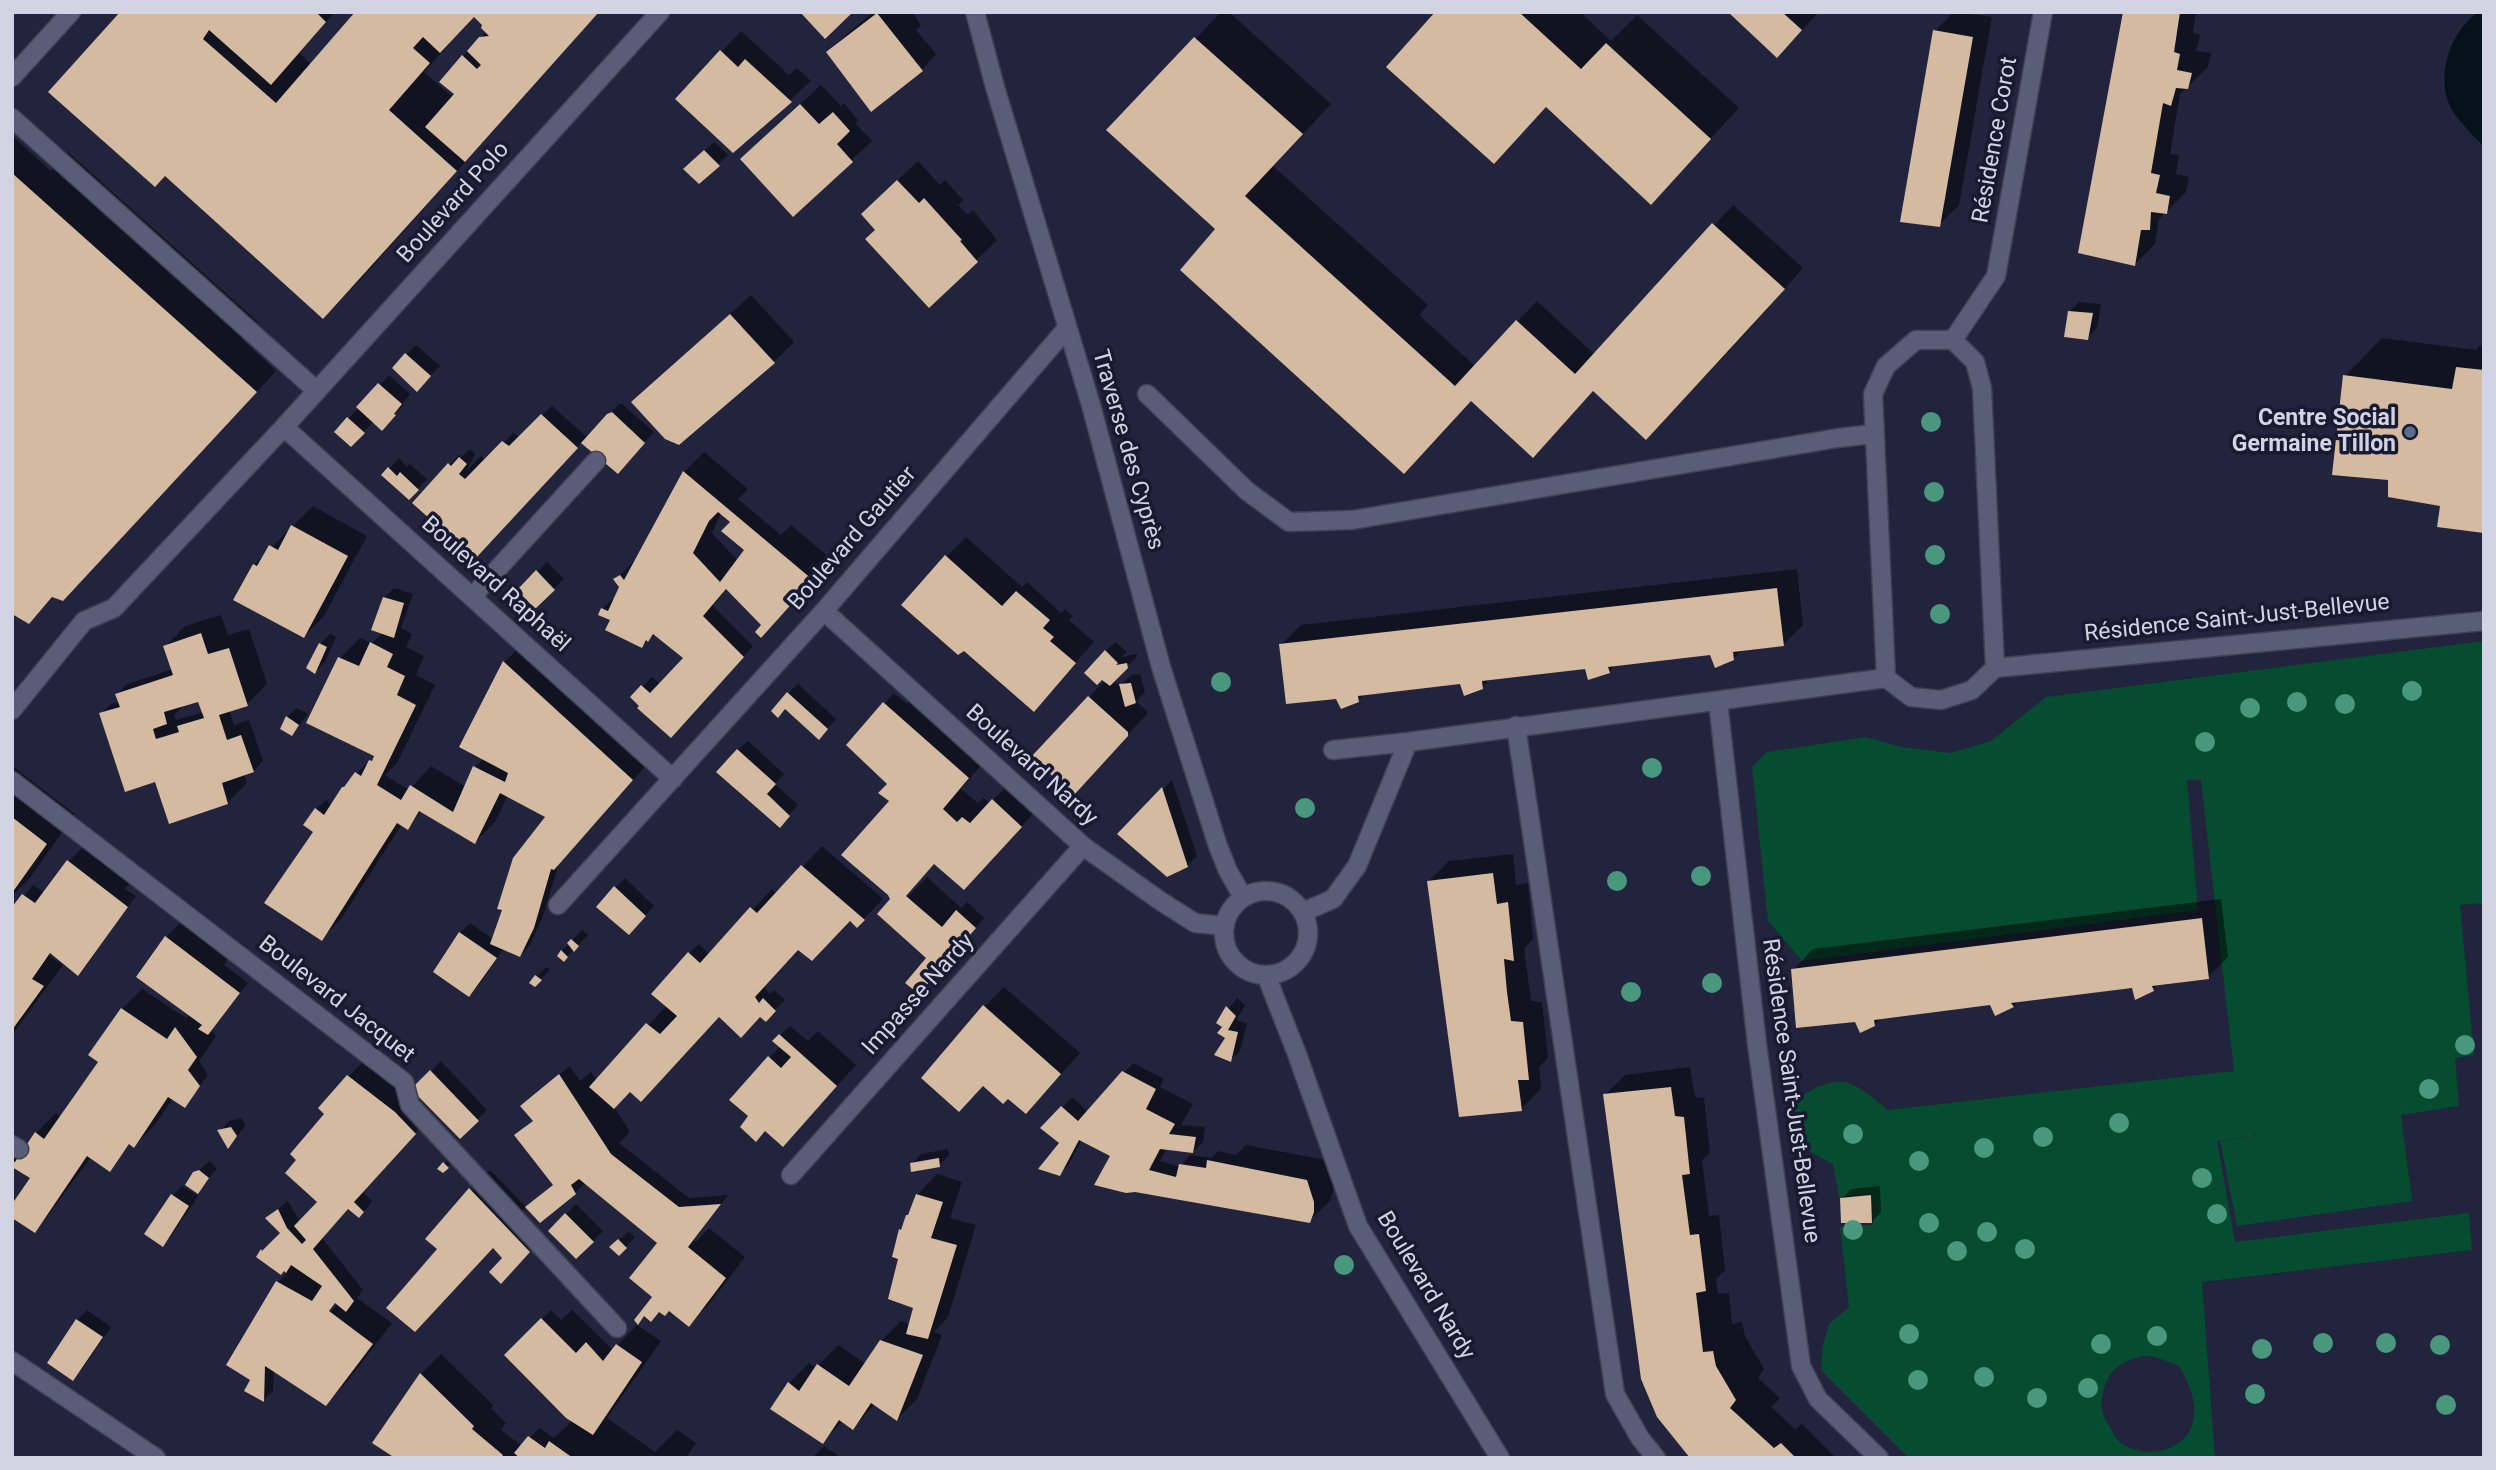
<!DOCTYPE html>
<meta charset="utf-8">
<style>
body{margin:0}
#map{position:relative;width:2496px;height:1470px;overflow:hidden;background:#21243c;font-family:Roboto,sans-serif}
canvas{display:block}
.frame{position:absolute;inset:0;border:14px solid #d2d4e4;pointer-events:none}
</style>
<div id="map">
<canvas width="2496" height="1470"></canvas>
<div class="frame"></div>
</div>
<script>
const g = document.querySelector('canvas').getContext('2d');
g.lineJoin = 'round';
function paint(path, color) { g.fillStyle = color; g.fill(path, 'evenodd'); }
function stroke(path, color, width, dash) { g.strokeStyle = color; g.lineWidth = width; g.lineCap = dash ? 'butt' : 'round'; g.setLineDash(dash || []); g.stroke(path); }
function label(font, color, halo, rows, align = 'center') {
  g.font = font + ' Roboto,sans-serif'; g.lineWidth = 7; g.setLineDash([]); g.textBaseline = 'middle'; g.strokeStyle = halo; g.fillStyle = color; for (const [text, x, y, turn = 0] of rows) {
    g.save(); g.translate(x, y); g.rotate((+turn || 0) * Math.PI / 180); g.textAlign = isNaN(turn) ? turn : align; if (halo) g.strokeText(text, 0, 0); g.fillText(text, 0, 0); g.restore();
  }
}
const green = new Path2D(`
 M2484 641V903L2460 905 2474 1055 2455 1058 2459 1106 2401 1115 2412 1201 2237 1226 2220 1141 2271 1133 2217 1141 2235 1242 2469 1213 2472 1250 2202 1282 2215 1458H1909L1821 1370 1823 1345 1829 1324 1849 1307 1840 1227 1873 1225 1872 1194 1839 1197 1833 1164 1807 1150 1790 1123 1793 1102C1809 1091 1831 1076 1851 1084 1864 1089 1877 1102 1888 1110L2234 1071 2201 780H2187L2198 910 1802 961 1768 921 1752 767 1767 752 1866 737 1901 747 1951 753 1991 741 2046 697ZM2143 1356 2156 1357 2179 1366C2188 1381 2196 1399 2194 1416 2191 1450 2148 1461 2123 1444 2117 1441 2113 1433 2110 1427 2102 1415 2099 1407 2103 1393 2108 1369 2121 1362 2143 1356Z`);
const water = new Path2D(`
 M2478 12H2484V147C2474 136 2460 123 2452 110 2434 77 2450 32 2478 12Z`);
const shadow = new Path2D(`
 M123 12H335L299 53 312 65 358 12H599L361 279 323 317ZM475 15 485 25 487 31 463 56 454 92 481 63 483 66 454 98 424 72Z
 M874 12H912L921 25 916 30 936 54 922 70 872 109 828 52 848 33Z
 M1221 12H1229L1331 104 1273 166 1428 305 1419 315 1475 366 1537 301 1595 355 1733 205 1803 268 1745 334 1646 438 1594 390 1533 456 1472 400 1218 229 1109 130Z
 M1438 12H1580L1611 41 1637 15 1739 108 1651 203 1547 106 1494 162Z
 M1731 12H1819L1777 56Z
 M1954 12 1992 17 1959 205 1939 225 1935 31Z
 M2123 12H2196L2193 32 2200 35 2196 51 2211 53 2208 67 2180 94 2170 154 2179 155 2176 174 2189 177 2186 192 2159 219 2155 244 2135 264Z
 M741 31 789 75 797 68 811 81 733 151 677 99Z
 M821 85 841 106 844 103 858 120 855 123 872 141 793 214 773 129Z
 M13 137 51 171 69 153 258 322 242 339 276 371 100 561 62 599 55 595 29 622 12 612Z
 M714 142 728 155 699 182 695 159Z
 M918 161 940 185 945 180 963 200 958 205 968 215 973 210 997 240 929 306 877 229 883 194Z
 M751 295 794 342 774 362 679 443 633 402Z
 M2079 302 2101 304 2097 328 2087 338 2069 312Z
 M2382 338 2476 350 2484 342V531L2442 505 2390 478 2345 376Z
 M416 345 440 366 417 389 394 368Z
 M389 375 410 394 402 404 404 405 382 428 374 421 351 445 336 432Z
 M619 404H622L654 432 627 462 582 442 529 499 414 502 459 455 461 457 470 449 475 454 466 472 481 456 486 461 513 433 520 437 552 406 588 438Z
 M704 452 748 489 738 499 781 535 791 525 831 559 786 609 763 625 728 588 713 606 753 646 671 736 632 697 652 677 661 685 692 652 655 634 642 646 603 609 612 599 615 601 622 587 615 580 635 560 684 472ZM721 513 732 522 747 550 738 561 712 533Z
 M399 458 407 467 410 464 427 479 409 497 383 475Z
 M313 506 367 536 324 616 304 636 254 565Z
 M966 537 1022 587 1027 582 1061 613 1065 609 1073 616 1069 620 1094 642 1034 709 946 557Z
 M547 562 564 579 535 606 519 590Z
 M1797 569 1803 625 1783 645 1742 650 1733 659 1711 653 1616 664 1609 672 1586 668 1490 679 1482 687 1465 682 1365 693 1358 701 1338 699 1281 645 1301 625Z
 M394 588 413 594 401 628 412 634 406 647 424 656 416 675 435 685 397 763 385 775 409 790 431 766 466 787 475 767 484 758 504 662 524 643 652 759 559 863 543 916 530 945 520 955 504 948 479 985 469 995 460 933 470 923 493 939 554 810 508 795 495 822 475 842 422 810 408 828 402 824 341 919 321 939 315 831 316 809 326 800 332 805 356 774 366 764 369 766 377 756 309 722 340 658 360 638 372 643 383 632 384 598Z
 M221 615 228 635 249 629 267 684 247 704 229 709 234 725 249 720 263 761 253 771 244 774 247 783 227 803 156 780 101 714 111 704 120 702 117 694 127 684 173 669 165 647 185 626ZM199 698 204 712 176 720 174 715 185 704Z
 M330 634 336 637 325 662 315 672 320 644Z
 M1115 642 1127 652 1122 657 1137 654V656L1113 681 1120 686 1131 675 1140 674 1145 692 1136 701 1147 711V714L1120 743 1034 757 1105 680 1106 651Z
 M798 684 836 719 819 737 788 693Z
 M894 693 907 704 917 694 988 757 961 789 978 803 983 798 990 803 1013 780 1040 806 984 868 935 862 902 899 904 901 927 877 961 908 967 902 984 918 949 959 892 899V802L889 784 848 745Z
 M297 708 308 714 292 734 287 717Z
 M748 741 784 774 775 784 798 805 780 825 738 750Z
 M12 766 75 814 29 879 12 896Z
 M1172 780 1197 856 1187 866 1120 834Z
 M88 842 134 877 125 889 136 896 87 964 78 974 52 952 49 956 63 965 12 1035V910L33 885 45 893 68 862Z
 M822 846 883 899 857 926 850 919 799 948 764 987 770 994 774 990 785 1000 766 1019 760 1015H719L630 1090 614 1107 630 1132 619 1143 689 1198 728 1195 694 1240 696 1242 709 1228 745 1257 709 1304 689 1324 669 1309 645 1315 638 1322 654 1296 659 1242 585 1183 575 1193 554 1184 517 1135 534 1120 532 1097 570 1066 580 1081 591 1072 597 1081 667 1005 689 953 699 944 710 955 772 889 777 894Z
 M1513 854 1516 885 1528 883 1533 939 1524 948 1527 971 1531 1001 1542 1002 1548 1058 1539 1067 1541 1089 1521 1109 1429 881 1449 861Z
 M625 878 654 906 639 923 615 888Z
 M2221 899 2228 957 2208 977 2159 983 2153 989 2137 986 2019 1000 2013 1006 1995 1003 1883 1016 1874 1025 1857 1023 1793 970 1813 949Z
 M186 917 232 953 224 965 248 983 211 1030 216 1036 199 1061 208 1075 184 1106 173 1098 154 1126 134 1146 131 1143 109 1169 91 1157 44 1221 35 1231 32 1178 15 1165 12 1169V1145L23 1152 36 1133 56 1113 61 1117 100 1062 122 1009 142 989 186 1018 191 1014 166 937Z
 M582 930 588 935 564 960 559 956 562 951Z
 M546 967 550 970 535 985 537 976Z
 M1004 987 1080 1053 1045 1092 985 1006Z
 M1237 998 1245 1005 1236 1020 1247 1023 1240 1051 1231 1060 1224 1026 1218 1022Z
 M790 1026 808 1041 818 1031 856 1065 783 1145 750 1116 769 1058 781 1046 774 1041Z
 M368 1057 412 1090 441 1061 487 1110 460 1137 414 1090 424 1123 362 1191 372 1201 369 1206 359 1215 349 1207 322 1238 363 1290 357 1298 392 1323 345 1384 325 1404 274 1370 273 1391 263 1400 253 1379 277 1283 288 1272 258 1257 283 1233 267 1218 288 1201 300 1222 319 1201 327 1114 348 1077ZM336 1302H340L327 1315V1311Z
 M1133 1063 1164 1079 1160 1087 1193 1104 1181 1125 1205 1127 1203 1142 1193 1152 1167 1148 1160 1161 1180 1167 1190 1155 1211 1158 1219 1151 1236 1155 1246 1145 1326 1160 1333 1181V1191L1330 1201 1309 1221 1135 1190 1112 1155 1082 1139 1069 1164 1059 1174 1061 1143 1043 1128 1072 1097 1088 1112Z
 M1690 1067 1695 1097 1704 1098 1710 1153 1702 1160 1709 1216 1719 1215 1725 1270 1716 1279 1718 1294 1729 1293 1732 1324 1742 1322 1745 1336 1764 1369 1758 1378 1780 1398 1771 1407 1795 1429 1802 1424 1836 1458H1693L1605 1095 1625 1075Z
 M241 1118 246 1125 229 1146 220 1131 229 1121Z
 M948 1149 949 1155 939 1165 912 1164 921 1154Z
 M454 1154 457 1157 443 1171 440 1169Z
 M210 1161 217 1168 198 1192 195 1173Z
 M490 1170 526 1207 517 1218 539 1242 510 1272 505 1258 493 1245 440 1249 428 1239Z
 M937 1174 962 1182 950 1218 976 1225 948 1317 934 1332 942 1335 917 1399 897 1419 875 1404 853 1428 842 1422 822 1442 789 1383 809 1363 816 1368 838 1345 866 1364 881 1341 901 1321 910 1324 915 1306 900 1258 894 1256 901 1230 917 1195Z
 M182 1186 198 1196 172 1235 162 1245 172 1196Z
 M1880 1186 1881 1212 1872 1222 1842 1199 1851 1189Z
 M576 1204 603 1231 577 1257 550 1231Z
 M629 1231 635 1237 619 1254 612 1247Z
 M87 1310 111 1327 82 1369 72 1379 77 1320Z
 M551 1310 561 1320 572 1310 613 1350 637 1325 661 1341 607 1418 655 1452 677 1430 696 1443 686 1458H398L421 1374 441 1354 493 1405 491 1408 506 1423 501 1430 522 1446 539 1428 554 1438 573 1420 506 1355Z
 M824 1446 842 1458H812Z`);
const building = new Path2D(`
 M120 12H316L326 22 271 85 209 30 203 39 276 103 355 12H599L465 162 425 127 454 94 439 82 462 55 477 69 481 65 467 51 479 37 489 36 481 28 482 25 474 17 440 53 423 37 413 48 430 63 389 110 457 171 323 319 165 176 155 187 48 92Z
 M800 12H853L825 39Z
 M1435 12H1519L1581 69 1606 43 1711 139 1651 205 1546 107 1494 164 1386 67Z
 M1728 12H1782L1802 30 1777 58Z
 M2123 12H2180L2174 52 2180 54 2177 70 2192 73 2188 89 2176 88 2171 106 2163 103 2151 173 2160 175 2156 193 2170 196 2167 214 2151 212 2150 230H2141L2135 266 2078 253Z
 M877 13 923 71 871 112 826 52Z
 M1933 30 1973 37 1940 227 1900 222Z
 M1194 37 1303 134 1245 196 1455 386 1516 320 1575 374 1712 223 1785 289 1646 440 1593 391 1533 458 1471 401 1404 474 1180 270 1215 229 1106 130Z
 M720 50 738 67 745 59 792 102 733 153 675 99Z
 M800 104 819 124 833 112 850 131 837 144 853 162 793 217 740 159Z
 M704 150 720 166 699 184 683 169Z
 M12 173 257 392 63 601 52 597 29 624 12 614Z
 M897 180 919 203 924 198 962 240 960 241 978 262 929 308 865 239 875 230 861 214Z
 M2068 311 2093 313 2088 340 2064 337Z
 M730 314 775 363 679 445 665 439 631 402Z
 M405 353 431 376 417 392 392 368Z
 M2456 367 2484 370V533L2437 527 2440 506 2388 497V480L2332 475 2343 375 2452 389Z
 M378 383 402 404 394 414 396 415 382 431 356 407Z
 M612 412 645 443 618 474 581 443 607 414Z
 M541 414 578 448 475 559 412 503 448 463 451 466 459 457 467 464 459 474 465 479 502 441 509 446Z
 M347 417 365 433 351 447 334 432Z
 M388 467 397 476 400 472 419 490 409 500 381 475Z
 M683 471 813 580 761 638 755 632 761 625 726 589 703 616 744 657 671 738 637 708 639 706 630 697 641 685 650 693 683 658 653 634 648 642 646 640 642 648 605 630 610 620 598 615 601 608 608 611 619 587 613 579 620 575 624 580ZM718 512 730 522 721 531 744 550 720 582 693 553 709 521Z
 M291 525 348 556 304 638 233 600 253 564 257 566 269 545 278 550Z
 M945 555 1002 606 1016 591 1050 620 1043 628 1054 637 1050 641 1076 663 1034 712 964 651 958 655 901 605Z
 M536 570 555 590 535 609 517 590Z
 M1777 588 1784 646 1733 652 1734 660 1715 668 1710 655 1608 667 1610 673 1588 680 1585 669 1482 681 1483 689 1464 696 1460 684 1358 696 1359 702 1341 709 1336 699 1286 704 1279 644Z
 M383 597 404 603 394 638 371 630Z
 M201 633 208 654 229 648 248 706 219 715 227 740 241 735 254 772 222 783 228 804 169 824 155 782 125 792 99 713 120 707 115 694 173 675 163 646ZM198 702 204 718 177 726 179 732 156 739 153 729 167 724 164 712Z
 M370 642 393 654 387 667 405 676 397 695 416 705 377 785 401 800 410 785 453 812 473 766 505 782 508 773 459 747 503 661 633 780 554 870 551 869 534 928 520 957 490 944 502 910 497 909 513 858 545 817 500 793 475 844 419 811 408 830 397 823 322 941 264 903 313 832 303 825 315 808 324 815 342 787H344L355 772 361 776 369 760 372 761 374 756 306 723 338 657 359 666Z
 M319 643 327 647 315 674 306 668Z
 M1105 650 1118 663 1116 665 1127 663 1128 668 1110 686 1102 680 1097 685 1084 673Z
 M1131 683 1136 703 1125 707 1119 684Z
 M787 692 828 729 819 740 785 709 778 718 771 711Z
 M1088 696 1128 732V736L1074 795 1031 757Z
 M883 702 969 778 943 809 957 822 962 817 970 823 992 799 1022 827 964 890 934 864 906 896 942 927 956 910 976 928 919 994 905 983 926 958 877 914 890 899 888 895 841 855 889 801 878 793 887 784 846 745Z
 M286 716 299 725 292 736 280 729Z
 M737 749 776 784 767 794 790 816 780 828 716 772Z
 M1162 787 1188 867 1167 877 1117 834Z
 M12 817 47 844 12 893Z
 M67 860 128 907 78 976 50 953 32 979 44 986 12 1030V907L22 894 35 903Z
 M801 865 865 920 857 928 850 921 812 961 798 950 755 997 759 1003 763 998 776 1011 766 1022 760 1017 741 1038 719 1017 641 1102 630 1092 614 1109 589 1087 646 1023 660 1034 677 1016 651 994 688 952 700 963 750 907 757 913Z
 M1493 873 1497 904 1508 902 1514 961 1504 959 1507 992 1511 1021 1523 1022 1529 1080H1518L1522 1111 1459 1117 1427 881Z
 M614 886 646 916 629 935 596 907Z
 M2202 918 2209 979 2152 986 2154 991 2135 1000 2132 988 2011 1003 2014 1007 1995 1016 1990 1005 1874 1020 1875 1026 1860 1033 1855 1022 1796 1028 1791 969Z
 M459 932 497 958 469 997 433 972Z
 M165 936 240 993 208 1035 198 1029 202 1025 136 977Z
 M571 939 579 946 574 952 567 943Z
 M561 950 568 957 564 962 557 956Z
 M535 975 542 980 535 987 529 983Z
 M983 1005 1061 1074 1026 1114 1008 1099 1003 1104 983 1086 959 1112 921 1078Z
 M1226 1006 1236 1016 1228 1030 1238 1032 1231 1062 1214 1055 1225 1038 1217 1033 1222 1027 1216 1023Z
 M121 1008 167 1039 175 1027 197 1057 188 1070 200 1086 185 1108 168 1097 134 1148 129 1144 110 1172 87 1156 35 1233 12 1218V1204L30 1178 12 1167V1161L15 1162 35 1132 44 1139 98 1062 88 1055Z
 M779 1034 837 1086 783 1147 765 1131 756 1142 740 1127 748 1116 729 1100 768 1056 781 1068 791 1057 772 1041Z
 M430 1070 479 1121 460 1139 411 1089Z
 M1122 1071 1156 1089 1146 1109 1175 1124 1169 1134 1196 1137 1193 1153 1160 1149 1149 1170 1176 1177 1179 1164 1206 1168 1207 1160 1307 1180 1314 1202V1212L1310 1223 1135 1192 1126 1193 1094 1185 1110 1156 1079 1140 1060 1176 1038 1169 1059 1143 1040 1128 1061 1106 1078 1121Z
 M559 1074 611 1154 679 1207 721 1204 688 1247 726 1278 689 1327 669 1311 665 1316 659 1312 651 1322 644 1316 638 1325 634 1320 652 1297 629 1278 657 1243 579 1179 571 1185 576 1194 540 1223 525 1207 553 1185 514 1135 533 1121 520 1106Z
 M347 1075 395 1112 416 1134 354 1202 364 1212 359 1218 348 1209 313 1249 354 1301 346 1312 335 1303 329 1311 373 1344 326 1406 265 1366 264 1402 244 1391 250 1380 226 1365 276 1281 312 1301 322 1286 291 1265 286 1273 284 1271 281 1275 256 1257 261 1249 262 1251 280 1233 265 1218 278 1209 287 1228 302 1244 306 1240 294 1226 317 1202 285 1173 296 1160 290 1154 324 1114 318 1108Z
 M1671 1087 1675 1116 1684 1117 1690 1174 1682 1175 1690 1235 1699 1234 1706 1291 1696 1293 1703 1352 1713 1351 1716 1366 1736 1400 1730 1408 1774 1448 1781 1443 1796 1458H1690L1657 1417 1641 1379 1603 1094Z
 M231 1127 237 1136 228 1149 217 1130Z
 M939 1158 940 1167 911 1172 910 1163Z
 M443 1162 449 1168 443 1173 437 1169Z
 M199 1170 209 1178 198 1194 185 1185 193 1172Z
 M469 1188 530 1252 501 1284 489 1272 502 1258 493 1248 415 1332 386 1308 437 1249 425 1239Z
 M171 1194 189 1206 163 1247 144 1234Z
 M916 1194 943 1202 931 1238 957 1245 928 1339 906 1334 913 1308 888 1299 898 1259 892 1257 899 1229 901 1230 906 1215H908Z
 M1871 1195 1872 1223H1841L1840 1198Z
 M565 1213 594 1242 576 1259 548 1231Z
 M618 1239 627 1248 619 1256 609 1247Z
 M541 1318 576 1353 586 1342 603 1361 616 1344 642 1362 593 1435 566 1418 504 1355Z
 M76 1319 103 1337 73 1381 47 1363Z
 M880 1340 923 1355 897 1421 871 1403 853 1430 839 1420 823 1444 770 1409 788 1382 799 1391 817 1364 849 1386Z
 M420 1373 474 1426 472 1429 503 1455 501 1458H395L372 1443Z
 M528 1436 545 1448 549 1441 573 1458H520L514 1453Z`);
const lane = new Path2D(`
 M1147 394 1247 491 1289 522 1352 520 1838 438 1873 434
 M1516 726 1615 1394 1640 1438 1656 1458`);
const street = new Path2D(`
 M975 12 995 87 1091 405 1161 667 1218 846 1228 871 1243 897
 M12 77 71 12
 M12 118 317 391
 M1953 340 1975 362 1982 388 1995 668
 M284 427 673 779
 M472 597 596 461
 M824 611 1083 846 1159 900 1195 923 1225 926
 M1886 678 1873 394 1886 366 1916 340H1953L1996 276 2043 12
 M1718 702 1757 1044 1801 1366 1818 1399 1879 1458
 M12 710 84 621 114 608 284 427 660 12
 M1333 750 1408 742 1886 678 1911 697 1941 700 1972 690 1995 668 2484 621
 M12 781 404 1082 410 1105 617 1328
 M1224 933a42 42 0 1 1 84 0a42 42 0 1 1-84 0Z
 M558 905 824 611 1067 328
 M1303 912 1333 899 1357 866 1408 742
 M1266 975 1297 1054 1358 1226 1500 1458
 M12 1145 19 1149
 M791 1175 1083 846
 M12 1361 156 1458`);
const trees = [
 [1931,422],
 [1934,492],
 [1935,555],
 [1940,614],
 [1221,682],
 [2412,691],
 [2297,702],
 [2345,704],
 [2250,708],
 [2205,742],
 [1652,768],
 [1305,808],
 [1701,876],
 [1617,881],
 [1712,983],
 [1631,992],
 [2465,1045],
 [2429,1089],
 [2119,1123],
 [1853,1134],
 [2043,1137],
 [1984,1148],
 [1919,1161],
 [2202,1178],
 [2217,1214],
 [1929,1223],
 [1853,1230],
 [1987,1232],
 [2025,1249],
 [1957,1251],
 [1344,1265],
 [1909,1334],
 [2157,1336],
 [2323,1343],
 [2386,1343],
 [2101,1344],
 [2440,1345],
 [2262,1349],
 [1984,1377],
 [1918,1380],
 [2088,1388],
 [2255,1394],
 [2037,1398],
 [2446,1405]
];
const markers = [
 [2410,432,7,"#5c6f8a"]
];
const streetNames = [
 ["Résidence Corot",1996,140,-80],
 ["Boulevard Polo",454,203,-48],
 ["Traverse des Cyprès",1127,450,74],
 ["Boulevard Gautier",853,539,-49],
 ["Boulevard Raphaël",495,585,42],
 ["Résidence Saint-Just-Bellevue",2237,619,-6],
 ["Boulevard Nardy",1031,766,42],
 ["Impasse Nardy",919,995,-48],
 ["Boulevard Jacquet",336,1000,38],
 ["Résidence Saint-Just-Bellevue",1790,1091,82],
 ["Boulevard Nardy",1425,1286,59]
];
const poiNames = [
 ["Centre Social",2396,419],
 ["Germaine Tillon",2396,445]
];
paint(green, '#064c30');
paint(water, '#05121a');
paint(shadow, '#0007');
paint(building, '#d3baa1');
stroke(lane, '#3f4054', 21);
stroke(street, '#3f4054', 21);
stroke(lane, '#595d78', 18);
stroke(street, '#595d78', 18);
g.fillStyle = '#49987d';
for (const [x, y] of trees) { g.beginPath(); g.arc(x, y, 10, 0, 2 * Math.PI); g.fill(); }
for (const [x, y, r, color] of markers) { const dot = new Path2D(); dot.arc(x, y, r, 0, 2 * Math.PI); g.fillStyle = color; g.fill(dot); stroke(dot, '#181a31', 2.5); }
label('23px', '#d2d4e4', '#181a31', streetNames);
label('bold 23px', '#d2d4e4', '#181a31', poiNames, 'right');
</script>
